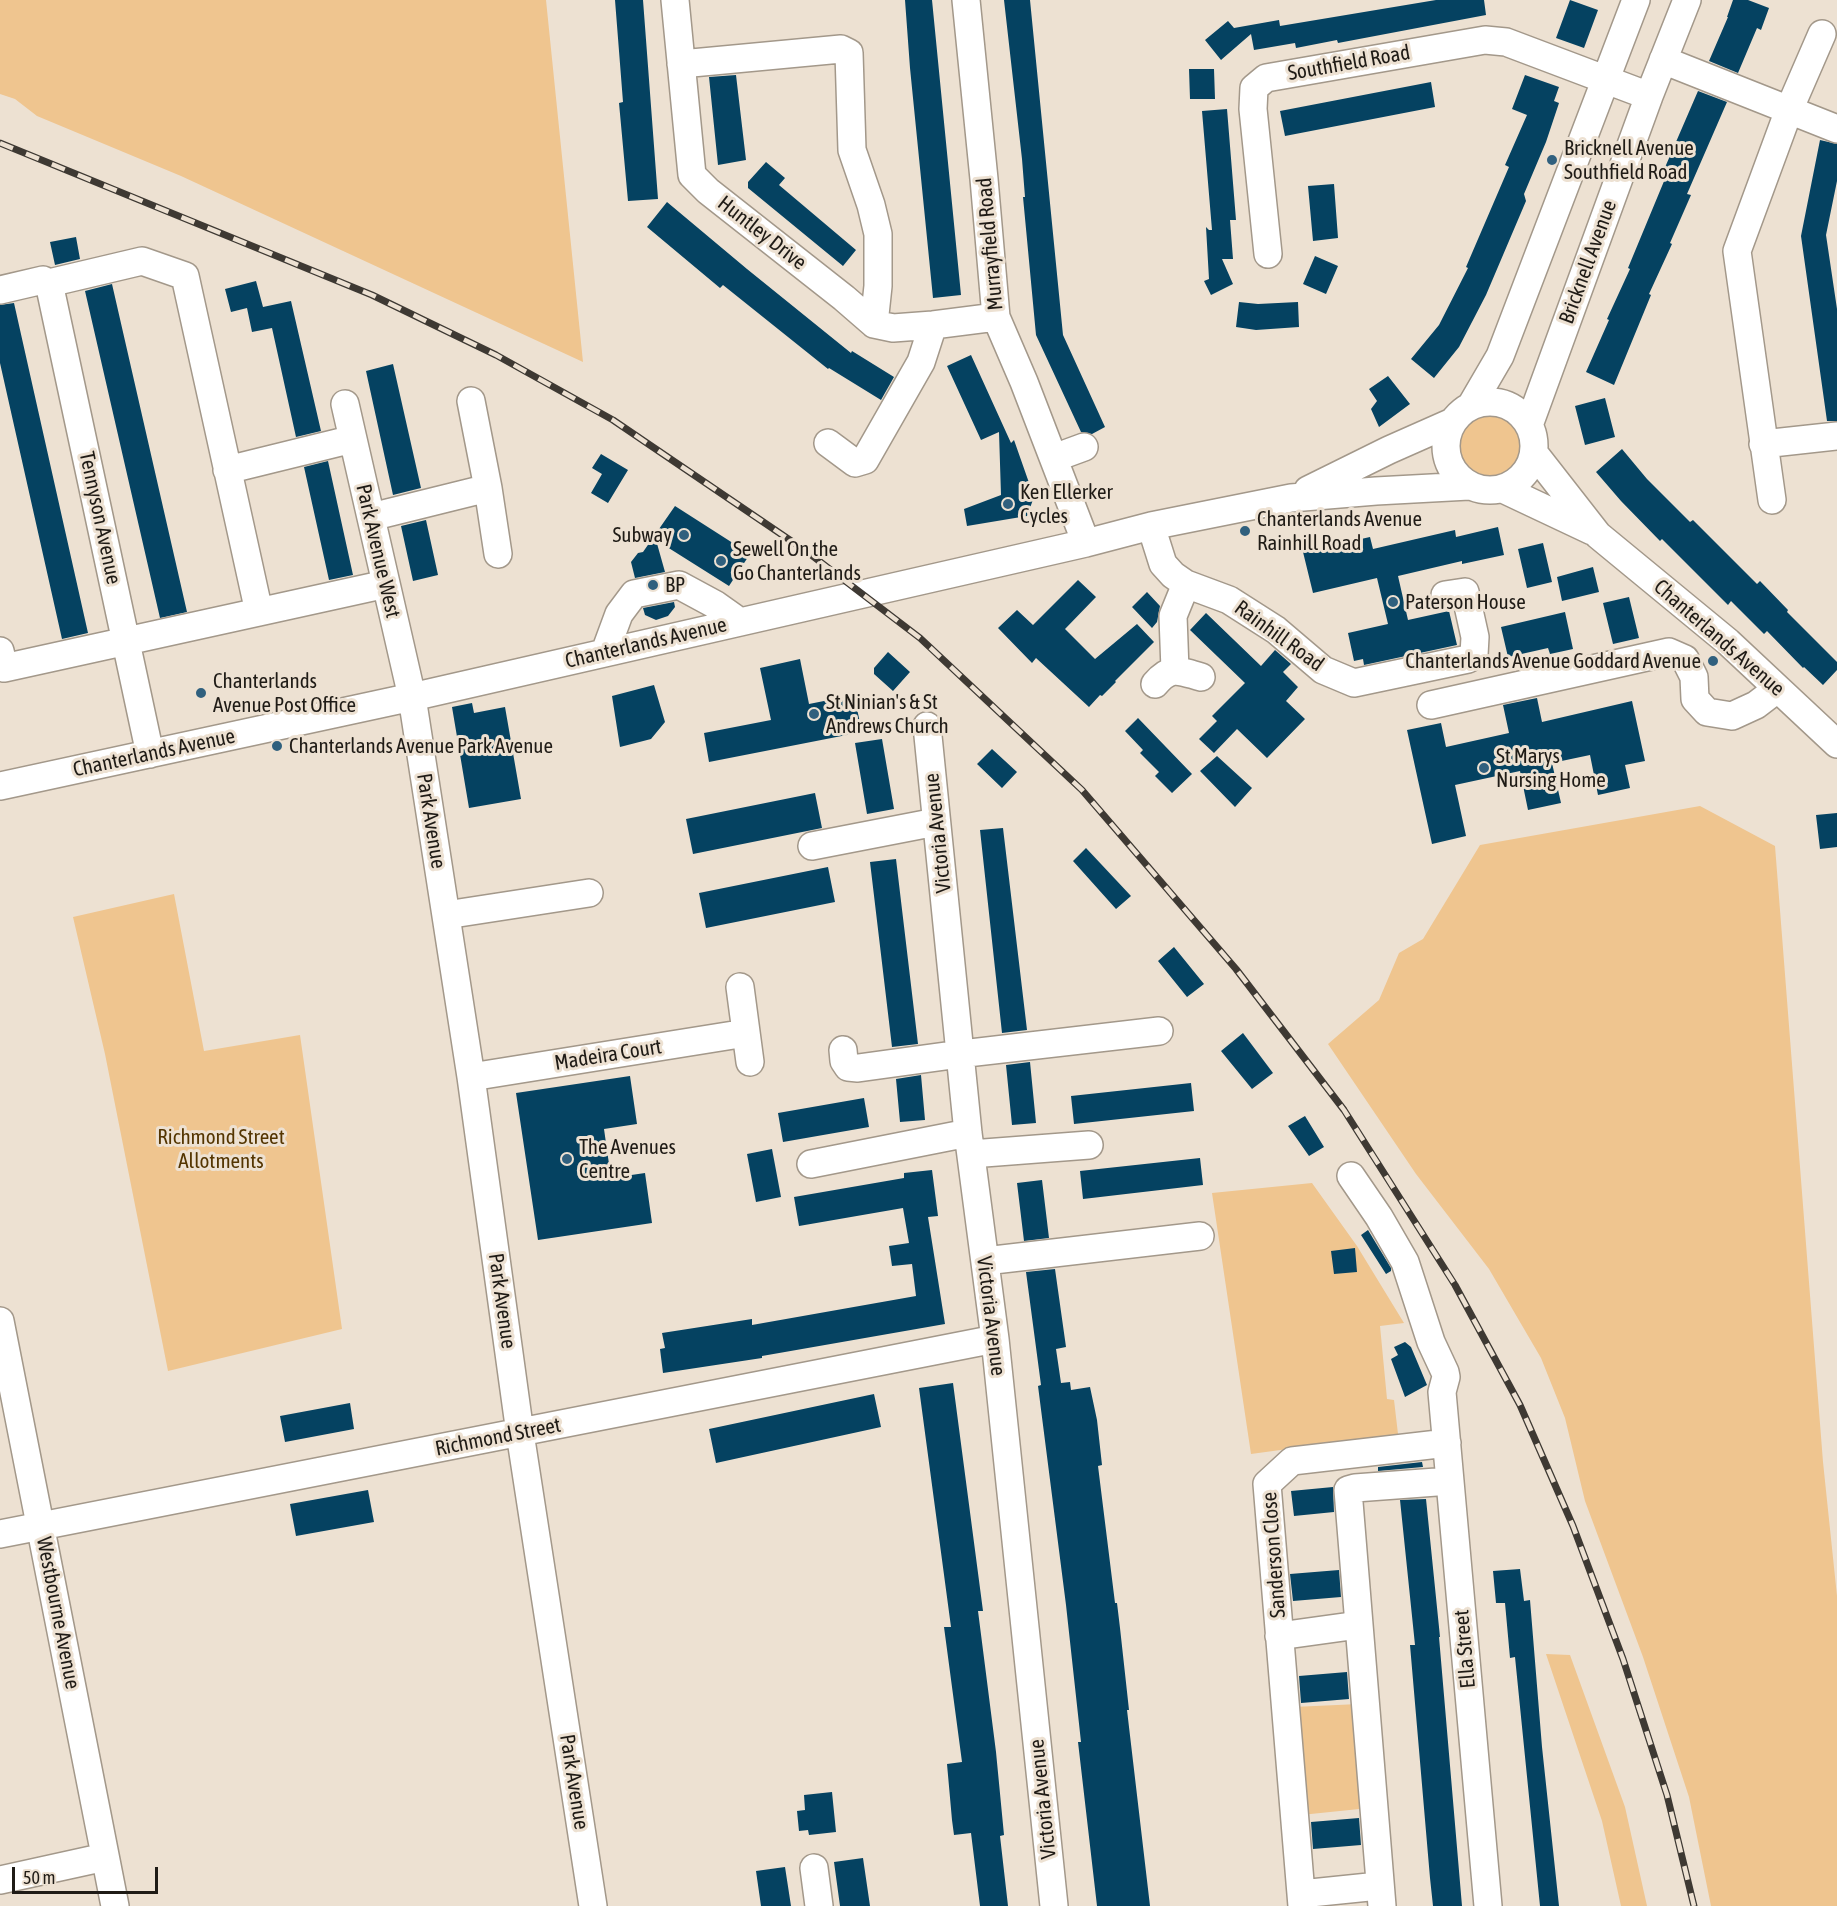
<!DOCTYPE html>
<style>
body{margin:0}
#map{position:relative;width:1837px;height:1906px;overflow:hidden;background:#ede1d2;font-family:"Asap Condensed",sans-serif}
canvas{display:block}
.scale{position:absolute;left:12px;top:1867px;width:146px;height:27px;box-sizing:border-box;border:3px solid #1f1b16;border-top:0;padding-left:8px;font-size:18px;line-height:21px;white-space:nowrap;color:#1f1b16;-webkit-text-stroke:4px #ede1d2;paint-order:stroke}
</style>
<div id="map">
<canvas width="1837" height="1906"></canvas>
<div class="scale">50 m</div>
</div>
<script>
const g = document.querySelector('canvas').getContext('2d');
g.lineJoin = 'round';
function paint(path, color) { g.fillStyle = color; g.fill(path, 'evenodd'); }
function stroke(path, color, width, dash) { g.strokeStyle = color; g.lineWidth = width; g.lineCap = dash ? 'butt' : 'round'; g.setLineDash(dash || []); g.stroke(path); }
function label(font, color, halo, rows, align = 'center') {
  g.font = font + ' "Asap Condensed",sans-serif'; g.lineWidth = 6; g.setLineDash([]); g.textBaseline = 'middle'; g.strokeStyle = halo; g.fillStyle = color; for (const [text, x, y, turn = 0] of rows) {
    g.save(); g.translate(x, y); g.rotate((+turn || 0) * Math.PI / 180); g.textAlign = isNaN(turn) ? turn : align; if (halo) g.strokeText(text, 0, 0); g.fillText(text, 0, 0); g.restore();
  }
}
const green = new Path2D(`
 M0 0H546L583 362 181 176 37 116 15 99 0 94Z
 M1455 444a33 33 0 1 1 66 0a33 33 0 1 1-66 0Z
 M1700 806 1775 846 1823 1462 1837 1596V1906H1711L1689 1797 1643 1657 1585 1501 1565 1418 1541 1358 1489 1269 1416 1174 1328 1044 1379 1000 1399 953 1423 939 1480 845Z
 M174 894 204 1051 300 1035 342 1329 168 1371 105 1054 73 917Z
 M1312 1183 1357 1246 1404 1323 1380 1326 1387 1399 1394 1400 1398 1434 1251 1454 1212 1193Z
 M1546 1654 1570 1655 1625 1807 1647 1906H1621L1602 1821Z
 M1359 1704 1369 1808 1301 1815 1293 1707Z`);
const building = new Path2D(`
 M615 0H643L658 199 628 201 619 103 623 102Z
 M905 0H932L961 295 933 298 910 68Z
 M1004 0H1030L1063 335 1105 427 1092 434 1081 432 1036 335 1023 197H1025L1022 159Z
 M1436 0H1484L1486 15 1338 43 1337 40 1296 48 1295 43 1254 50 1251 34 1221 60 1205 40 1228 21 1234 28 1279 20 1280 26Z
 M1570 0 1598 10 1584 48 1556 38Z
 M1733 0H1748L1769 8 1761 30 1757 28 1738 73 1709 61 1728 17H1727Z
 M1189 69H1214L1215 99H1190Z
 M736 75 746 160 718 165 709 77Z
 M1525 75 1559 87 1554 101 1559 103 1546 142 1524 194 1526 201 1486 295 1459 347 1434 378 1411 359 1439 325 1468 268 1466 267 1509 167 1505 165 1527 115 1512 109Z
 M1431 82 1435 107 1285 136 1280 111Z
 M1698 91 1727 102 1687 194 1691 195 1670 243 1672 244 1649 294 1651 295 1614 385 1586 372 1609 320 1607 319 1630 269 1628 268 1667 174 1663 172Z
 M1227 109 1236 220H1230L1233 259H1222L1233 284 1211 295 1204 281 1209 279 1206 227 1209 230H1212L1202 111Z
 M1820 140 1837 144V181L1826 235 1837 309V421H1827L1801 236Z
 M766 162 785 178 779 185 856 250 843 266 748 188V182Z
 M1334 184 1338 238 1313 241 1308 186Z
 M667 202 747 269 851 353 852 351 894 377 881 400 829 368 828 369 723 285 720 288 647 227Z
 M76 237 80 259 55 265 50 242Z
 M1315 256 1338 266 1326 294 1303 284Z
 M256 281 263 307 291 301 321 431 296 437 272 328 252 332 247 308 231 312 225 289Z
 M112 284 187 612 160 618 85 291Z
 M1239 302 1258 304 1298 302 1299 327 1256 330 1236 327Z
 M14 303 88 633 62 639 0 363V305Z
 M971 355 1011 443 1014 440 1034 497 1027 516 967 526 964 509 1001 495 999 432 981 440 947 366Z
 M393 364 421 488 393 495 366 371Z
 M1388 376 1410 404 1379 427 1371 409 1377 401 1369 389Z
 M1605 398 1615 437 1585 445 1575 406Z
 M1622 449 1647 479 1690 522 1693 520 1757 584 1760 581 1788 610 1787 612 1837 662V670L1823 685 1804 667 1803 668 1767 631 1764 634 1731 601 1728 605 1662 539 1660 541 1621 501 1596 472Z
 M601 454 628 470 608 503 591 493 602 474 592 468Z
 M328 461 353 575 329 580 304 467Z
 M675 506 750 554 729 586 656 540 665 572 635 578 631 562 638 553 643 552Z
 M426 520 438 575 413 581 401 526Z
 M1498 527 1504 555 1462 564V561L1398 576 1408 620 1449 611 1457 645 1364 665 1363 659 1354 661 1348 633 1388 624 1377 578 1313 593 1303 552 1370 537 1373 549 1455 530 1456 537Z
 M1543 543 1552 582 1527 588 1518 549Z
 M1593 567 1599 592 1562 601 1557 577Z
 M1078 580 1096 597 1065 629 1095 659 1137 624 1154 642 1115 681 1116 682 1102 696 1100 695 1089 707 1036 658 1032 663 998 628 1017 610 1033 625Z
 M1147 592 1160 606 1157 622 1152 628 1132 607Z
 M1629 597 1639 638 1613 644 1603 603Z
 M674 602 675 607 668 616 656 620 645 615 643 608Z
 M1565 612 1573 649 1550 654 1548 648 1508 657 1501 627Z
 M1206 613 1261 666 1275 650 1291 664 1283 672 1298 687 1286 701 1305 719 1267 758 1237 729 1214 753 1199 739 1217 721 1212 716 1245 683 1190 630Z
 M888 652 910 672 893 691 874 674V668Z
 M800 659 809 704 854 695 862 732 709 762 704 733 771 720 760 668Z
 M654 685 665 722 651 739 620 747 612 696Z
 M1537 698 1542 722 1632 701 1645 761 1625 765 1630 788 1598 795 1590 755 1552 763 1561 803 1528 810 1520 771 1455 785 1466 836 1432 844 1407 730 1441 723 1446 747 1509 733 1503 705Z
 M472 703 474 713 505 707 521 799 469 808 452 707Z
 M1138 718 1192 774 1172 793 1155 776 1159 772 1140 753 1143 750 1125 731Z
 M882 739 894 809 867 814 855 743Z
 M992 749 1017 772 1002 788 977 764Z
 M1217 756 1252 788 1235 807 1200 771Z
 M815 793 822 828 693 854 686 819Z
 M1837 813V847L1820 849 1816 815Z
 M1003 828 1027 1030 1002 1033 980 830Z
 M1086 848 1131 896 1116 909 1073 861Z
 M896 859 918 1044 892 1047 870 862Z
 M828 867 835 902 706 928 699 893Z
 M1174 947 1204 984 1187 997 1158 961Z
 M1243 1033 1273 1073 1252 1089 1221 1051Z
 M1030 1062 1036 1123 1012 1125 1006 1065Z
 M921 1075 925 1120 900 1122 896 1079Z
 M630 1076 637 1124 604 1129 611 1178 645 1173 652 1223 538 1240 516 1093Z
 M1191 1083 1194 1111 1074 1124 1071 1096Z
 M864 1098 869 1127 783 1142 778 1113Z
 M1305 1116 1324 1147 1309 1156 1288 1126Z
 M772 1149 781 1197 756 1202 747 1154Z
 M1200 1158 1203 1185 1083 1199 1080 1171Z
 M932 1170 938 1216 928 1217 945 1324 762 1356V1358L663 1373 660 1349 665 1348 662 1333 752 1319V1325L916 1296 912 1264 892 1266 889 1246 909 1243 903 1208 799 1226 794 1197 904 1178V1173Z
 M1042 1180 1049 1238 1024 1241 1017 1183Z
 M1368 1230 1391 1268V1271L1386 1274 1361 1235Z
 M1355 1248 1357 1272 1334 1274 1331 1251Z
 M1055 1269 1066 1347 1056 1349 1061 1383 1070 1382 1071 1390 1090 1387 1097 1420 1102 1465 1098 1466 1115 1603H1117L1120 1628 1129 1710H1127L1150 1906H1097L1078 1742H1081L1066 1605 1038 1386 1041 1385 1026 1272Z
 M1405 1342 1411 1347 1427 1385 1405 1397 1391 1359 1398 1355 1394 1347Z
 M953 1383 983 1611H978L996 1752 1004 1835 1000 1836 1008 1906H980L971 1833 954 1835 952 1820 947 1764 962 1762 944 1627H951L919 1388Z
 M874 1394 881 1427 716 1463 709 1429Z
 M350 1403 354 1429 285 1442 280 1416Z
 M1422 1462 1423 1467 1378 1471V1467Z
 M1333 1487 1334 1512 1294 1516 1291 1491Z
 M368 1490 374 1522 296 1536 290 1504Z
 M1426 1499 1440 1637H1439L1462 1906H1433L1430 1878 1410 1645H1415L1400 1500Z
 M1520 1569 1524 1601 1530 1600 1542 1747 1559 1906H1540L1515 1657 1510 1658 1505 1603H1496L1493 1571Z
 M1339 1570 1341 1597 1293 1601 1290 1574Z
 M1347 1672 1349 1699 1301 1703 1299 1676Z
 M832 1792 836 1832 809 1835 808 1830 799 1831 797 1811 805 1810 804 1795Z
 M1359 1818 1361 1845 1313 1849 1311 1822Z
 M863 1858 870 1906H840L834 1862Z
 M785 1867 791 1906H761L756 1871Z`);
const minor = new Path2D(`
 M675 0 692 175 708 191 844 298 874 324 893 328 933 325 996 317
 M966 0 984 179 996 317 1024 382 1086 543
 M1663 60 1837 129
 M681 64 841 49 849 53 852 150 871 205 878 234V286L874 324
 M1268 254 1253 109 1254 88 1266 78 1485 40 1506 42 1649 96
 M49 283 150 754
 M0 290 43 280 49 283 142 261 185 276 259 612
 M471 401 488 488 498 554
 M1446 446a44 44 0 1 1 88 0a44 44 0 1 1-88 0Z
 M345 404 412 697 471 1077 520 1433 593 1906
 M1472 404 1500 356 1636 0
 M1529 425 1649 96 1687 0
 M828 443 855 463 865 460 921 362 933 325
 M1763 444 1837 436
 M1534 453 1598 535 1728 642 1837 744
 M1054 458 1084 447
 M227 470 353 439
 M1503 489 1592 531
 M1308 490 1389 450 1450 423
 M1772 500 1737 251 1789 110 1822 34
 M371 517 488 488
 M1151 526 1163 564 1173 575 1186 584 1229 600 1276 630 1323 670 1354 683 1468 659 1474 655 1475 637 1465 592 1445 595
 M0 651 4 668 386 584
 M605 652 619 614 634 594 679 585 716 605 740 622
 M1175 670 1173 616 1186 584
 M1155 684C1171 665 1179 671 1201 677
 M1431 705 1669 652 1685 659 1694 677 1695 699 1707 712 1732 716 1756 705 1777 689
 M927 726 968 1133 995 1339 1054 1906
 M0 786 412 697 1086 543 1151 526 1291 498 1376 491 1469 486
 M812 846 936 822
 M446 915 589 893
 M740 987 750 1062
 M843 1050 844 1061 848 1067 858 1068 960 1054 1159 1031
 M471 1077 746 1033
 M971 1154 1089 1145
 M811 1164 968 1133
 M1351 1176 1379 1217 1405 1262 1431 1342 1445 1372 1446 1377 1442 1392 1488 1906
 M985 1261 1200 1236
 M0 1321 115 1906
 M0 1534 995 1339
 M1279 1636 1344 1627
 M814 1868 819 1906
 M0 1880 105 1857
 M1301 1894 1369 1887
 M1302 1906 1267 1484 1292 1461 1447 1443
 M1382 1906 1348 1490 1355 1488 1450 1481`);
const rail = new Path2D(`
 M0 143 372 295 496 355 613 420 806 551 920 638 1082 790 1236 969 1344 1110 1455 1285 1520 1405 1573 1526 1623 1659 1667 1795 1694 1906`);
const markers = [
 [1552,160,6,"#30607e"],
 [1008,504,6,"#30607e"],
 [1245,531,6,"#30607e"],
 [684,535,6,"#30607e"],
 [721,561,6,"#30607e"],
 [653,585,6,"#30607e"],
 [1393,602,6,"#30607e"],
 [1713,661,6,"#30607e"],
 [201,693,6,"#30607e"],
 [814,714,6,"#30607e"],
 [277,746,6,"#30607e"],
 [1484,768,6,"#30607e"],
 [567,1159,6,"#30607e"]
];
const streetNames = [
 ["Southfield Road",1349,63,-10],
 ["Huntley Drive",762,233,38],
 ["Murrayfield Road",990,244,-95],
 ["Bricknell Avenue",1588,262,-70],
 ["Tennyson Avenue",100,518,78],
 ["Park Avenue West",378,551,77],
 ["Rainhill Road",1279,636,36],
 ["Chanterlands Avenue",1719,638,41],
 ["Chanterlands Avenue",646,643,-13],
 ["Chanterlands Avenue",154,753,-12],
 ["Park Avenue",431,821,81],
 ["Victoria Avenue",938,833,-96],
 ["Madeira Court",608,1055,-9],
 ["Park Avenue",502,1301,82],
 ["Victoria Avenue",991,1316,83],
 ["Richmond Street",498,1437,-11],
 ["Sanderson Close",1274,1555,-94],
 ["Westbourne Avenue",58,1613,79],
 ["Ella Street",1465,1649,-95],
 ["Park Avenue",574,1782,81],
 ["Victoria Avenue",1043,1799,-96]
];
const poiNames = [
 ["Bricknell Avenue",1564,148],
 ["Southfield Road",1564,172],
 ["Ken Ellerker",1020,492],
 ["Cycles",1020,516],
 ["Chanterlands Avenue",1257,519],
 ["Rainhill Road",1257,543],
 ["Subway",672,535,"right"],
 ["Sewell On the",733,549],
 ["Go Chanterlands",733,573],
 ["BP",665,585],
 ["Paterson House",1405,602],
 ["Chanterlands Avenue Goddard Avenue",1701,661,"right"],
 ["Chanterlands",213,681],
 ["Avenue Post Office",213,705],
 ["St Ninian's & St",826,702],
 ["Andrews Church",826,726],
 ["Chanterlands Avenue Park Avenue",289,746],
 ["St Marys",1496,756],
 ["Nursing Home",1496,780],
 ["The Avenues",579,1147],
 ["Centre",579,1171]
];
const parkNames = [
 ["Richmond Street",221,1137],
 ["Allotments",221,1161]
];
paint(green, '#efc58f');
paint(building, '#054261');
stroke(minor, '#a3988a', 30);
stroke(minor, '#fff', 27);
stroke(rail, '#3e3933', 7);
stroke(rail, '#ede1d2', 4.5, [14]);
for (const [x, y, r, color] of markers) { const dot = new Path2D(); dot.arc(x, y, r, 0, 2 * Math.PI); g.fillStyle = color; g.fill(dot); stroke(dot, '#ede1d2', 2); }
label('21px', '#1f1b16', '#ede1d2', streetNames);
label('21px', '#1f1b16', '#ede1d2', poiNames, 'left');
label('21px', '#543500', '#ede1d2', parkNames);
</script>
